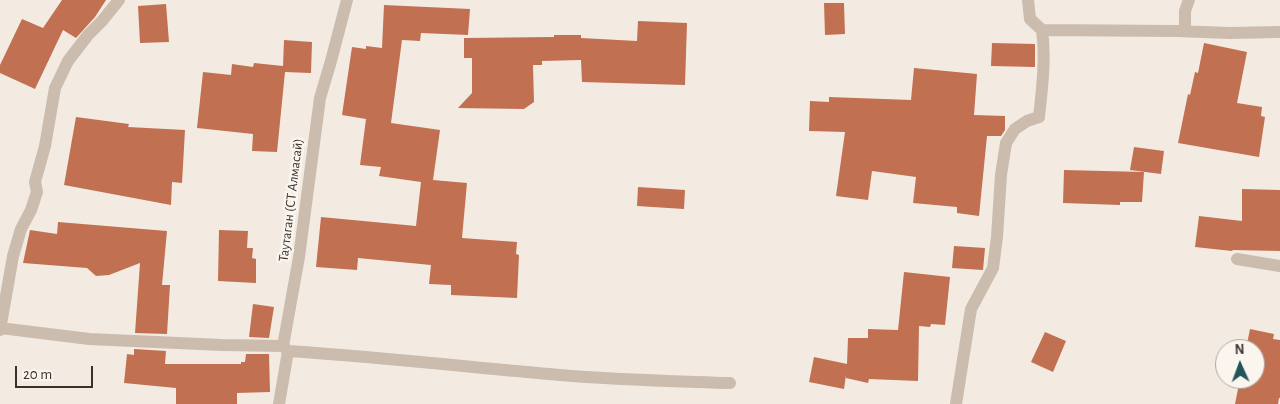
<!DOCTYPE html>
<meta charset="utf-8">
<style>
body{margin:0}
#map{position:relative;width:1280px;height:404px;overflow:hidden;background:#f3ebe2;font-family:"Alegreya Sans",sans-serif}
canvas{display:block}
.north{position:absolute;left:1215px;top:339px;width:50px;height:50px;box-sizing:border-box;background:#faf5ee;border:1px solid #ada7a0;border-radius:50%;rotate:358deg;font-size:14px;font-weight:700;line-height:20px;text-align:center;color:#3a312c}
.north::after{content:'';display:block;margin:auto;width:18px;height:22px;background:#22555a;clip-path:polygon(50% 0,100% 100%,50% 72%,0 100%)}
.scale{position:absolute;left:15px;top:366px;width:78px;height:22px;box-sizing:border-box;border:2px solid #3a312c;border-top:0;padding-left:6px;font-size:15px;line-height:18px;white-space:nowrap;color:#3a312c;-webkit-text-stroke:4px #faf5ee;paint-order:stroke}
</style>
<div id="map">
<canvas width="1280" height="404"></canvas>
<div class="north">N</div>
<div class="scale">20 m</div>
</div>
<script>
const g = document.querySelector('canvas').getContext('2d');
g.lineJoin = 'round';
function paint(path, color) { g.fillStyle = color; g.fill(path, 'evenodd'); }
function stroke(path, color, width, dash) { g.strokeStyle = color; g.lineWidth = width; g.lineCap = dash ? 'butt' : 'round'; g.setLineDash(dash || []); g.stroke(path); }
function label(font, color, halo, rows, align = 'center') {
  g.font = font + ' "Alegreya Sans",sans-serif'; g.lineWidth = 5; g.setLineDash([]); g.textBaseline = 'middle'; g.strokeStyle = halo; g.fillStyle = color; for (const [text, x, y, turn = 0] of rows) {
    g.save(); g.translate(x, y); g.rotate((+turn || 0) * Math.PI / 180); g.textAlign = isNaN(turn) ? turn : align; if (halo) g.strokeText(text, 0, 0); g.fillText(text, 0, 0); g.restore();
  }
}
const building = new Path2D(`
 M62 0H106L95 17 76 38 63 30 35 89 0 73V65L22 19 43 28Z
 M824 3H844L845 34 825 35Z
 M166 4 169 42 140 43 138 6Z
 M384 5 470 9 468 35 421 33 420 41 402 40 391 123 440 130 433 180 467 183 462 238 517 242 516 254 519 255 517 298 451 295V285L429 284 431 265 358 258 357 270 316 267 321 217 416 226 421 182 379 176 381 167 360 165 366 119 342 115 352 47 366 49V46L382 48Z
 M638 21 687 23 685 85 582 82 581 60 542 61V65H533L534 102 524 109 458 108 472 93V58H464V38L554 37V35H581V38L637 41Z
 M284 40 312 42 311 73 285 72 277 152 252 151 253 134 197 128 203 72 231 75 232 64 253 67 254 63 283 66Z
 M992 43 1035 44V67L991 66Z
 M1204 43 1247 52 1237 103 1262 107 1261 116 1265 117 1259 157 1178 143 1188 94 1190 95 1195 72 1198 73Z
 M914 68 977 74 974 115 1005 116V130L1001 136H987L979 216 957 213V207L913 203 916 177 872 171 868 200 836 196 845 132 809 131 810 101 829 102V97L911 100Z
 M76 117 129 124 128 127 185 130 182 183 172 182 171 205 64 185Z
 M1134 147 1164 151 1161 174 1130 170Z
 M1064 170 1144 172 1142 202H1120V205L1063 203Z
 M638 187 685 190 684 209 637 206Z
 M1242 189 1280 190V251L1233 250 1232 251 1195 247 1199 216 1242 221Z
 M58 222 167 231 162 285H170L167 334 135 333 140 263 109 275 96 276 87 268 23 263 30 230 57 234Z
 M219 230 248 231 247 248H253L252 258 256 259V283L218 281Z
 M954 246 985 248 983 270 952 268Z
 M904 272 950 277 945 325 931 324 930 327 919 326 918 381 869 379 868 383 846 378V375L844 389 809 382 814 357 847 364 848 338H868V329L898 330Z
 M253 304 274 307 269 338 249 337Z
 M1250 329 1274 334 1273 339 1280 340V398H1279L1278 404H1235L1240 379H1255V349H1246Z
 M1045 332 1066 341 1053 372 1031 362Z
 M134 349 166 351 165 364H241V362H245L246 354H269L270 392 237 393V404H176V388L124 383 127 354 134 355Z`);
const minor = new Path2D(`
 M1042 30 1176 31 1230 33 1280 32
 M1185 31V11L1189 0
 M1237 259 1280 266
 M0 328 89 339 222 345 283 346
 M0 330 13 256 21 229 31 210 37 192 35 182 45 146 55 88 68 61 88 35 102 21 119 0
 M288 351C379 357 469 367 560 375 616 380 673 381 730 383
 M279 404 288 351 283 346 299 257 320 98 331 61 347 0
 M956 404 971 309 993 268 997 237 1001 175 1006 143 1015 129 1027 121 1039 117C1042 89 1046 58 1042 30L1030 19 1028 0`);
const streetNames = [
 ["Таутаган (СТ Алмасай)",291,200,-83]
];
paint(building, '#c17051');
stroke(minor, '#cbbcad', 12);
label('14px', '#3a312c', '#faf5ee', streetNames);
</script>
